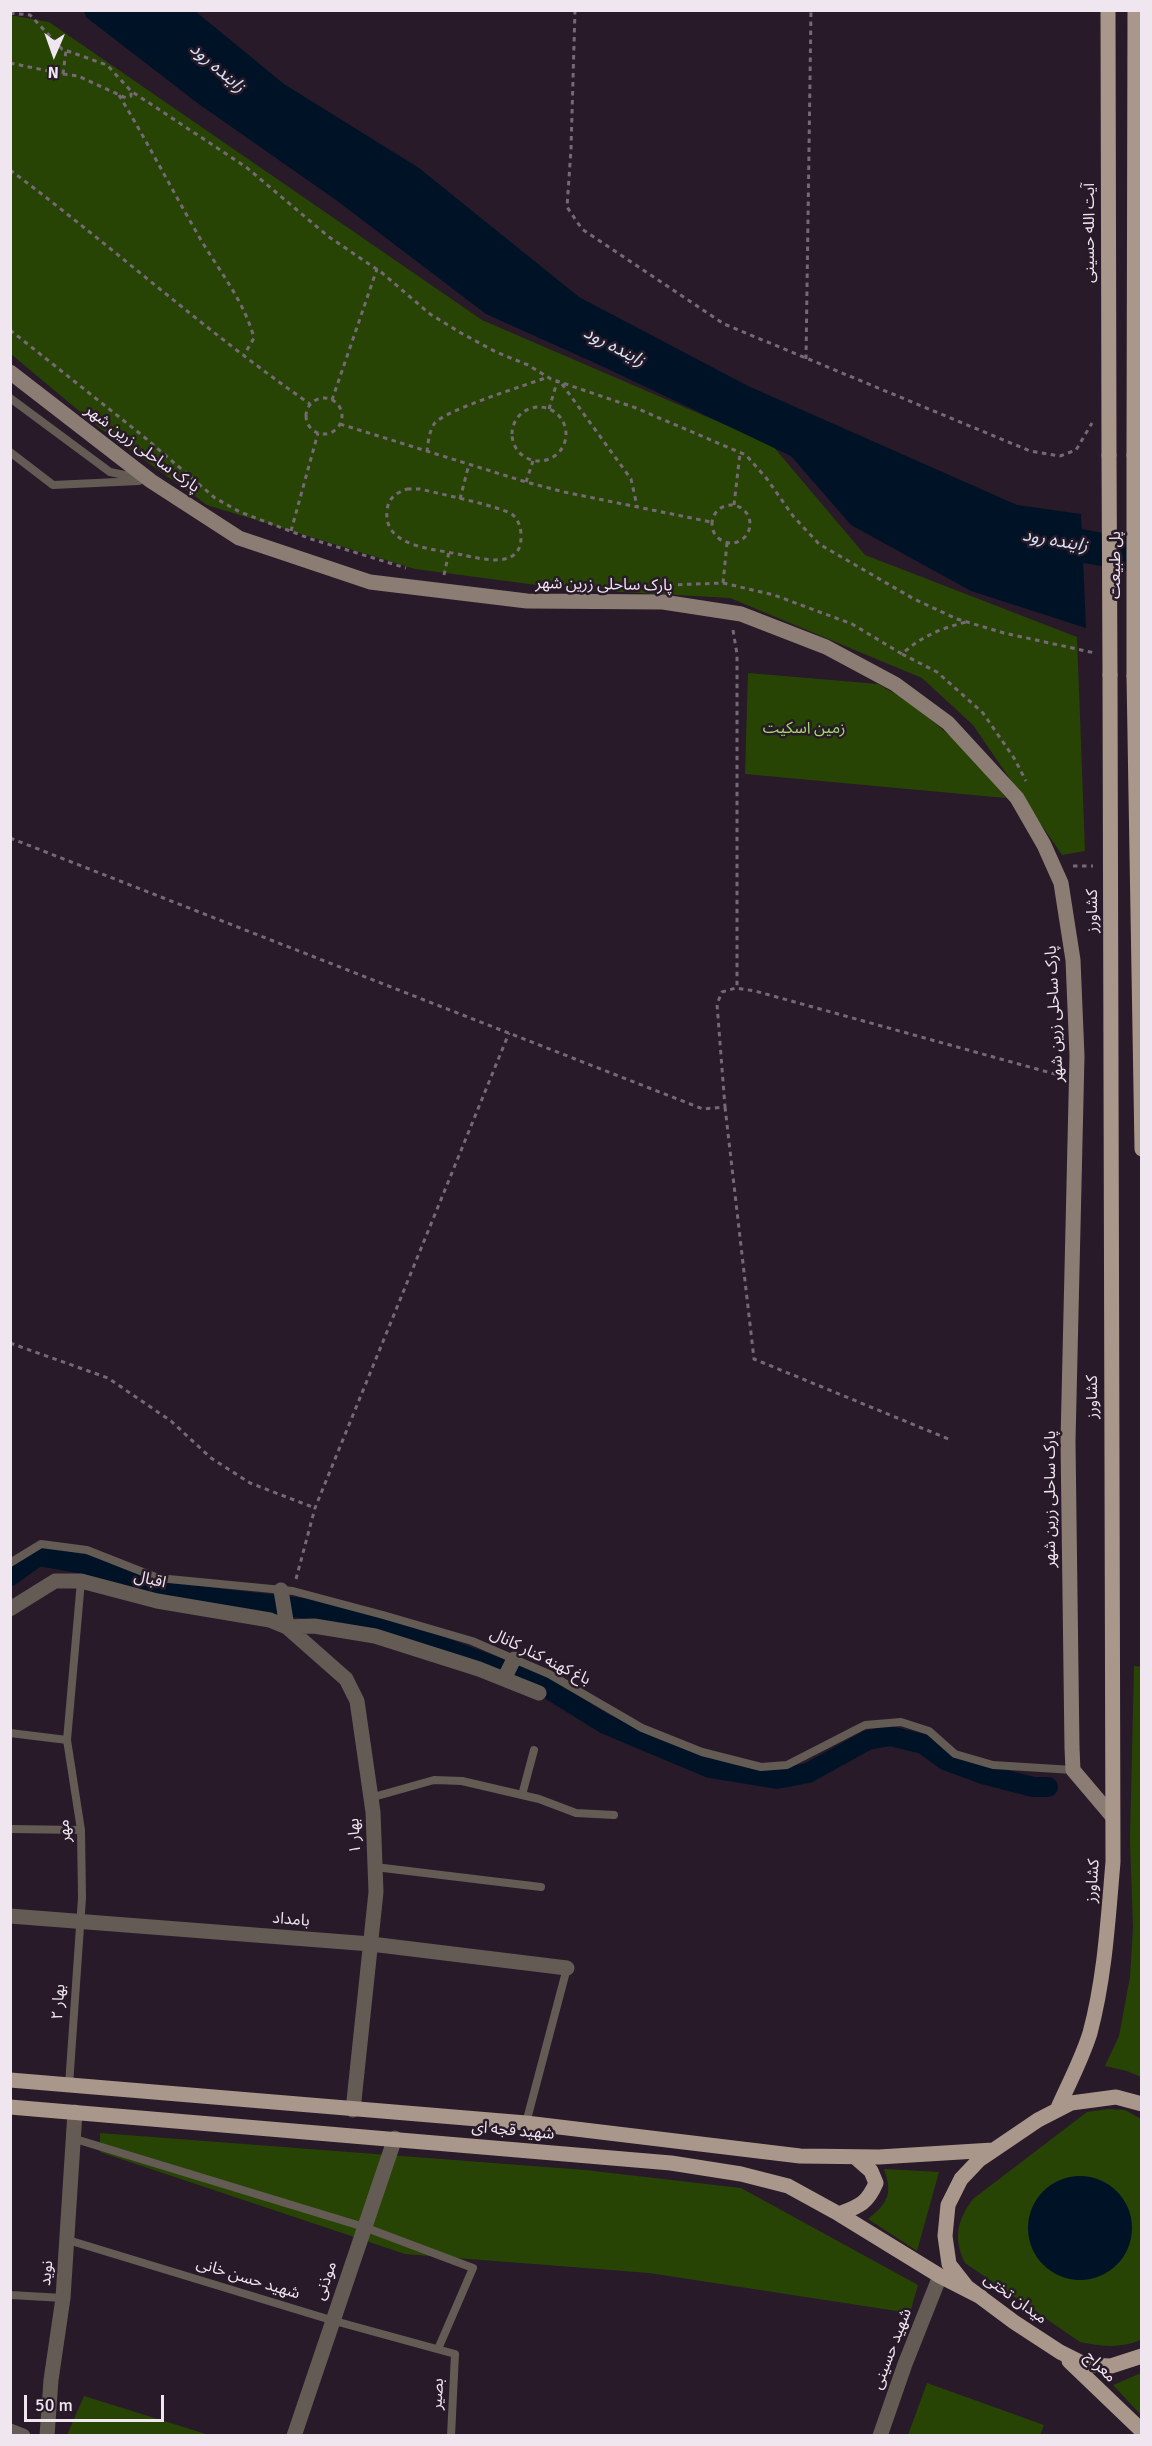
<!DOCTYPE html>
<meta charset="utf-8">
<style>
body{margin:0}
#map{position:relative;width:1152px;height:2446px;overflow:hidden;background:#281a28;font-family:Signika,sans-serif}
canvas{display:block}
.frame{position:absolute;inset:0;border:12px solid #f0e6f0;pointer-events:none}
.north{position:absolute;left:24px;top:24px;width:60px;height:60px;-webkit-text-stroke:4px #281a28;paint-order:stroke;rotate:182deg;font-size:16px;font-weight:700;line-height:24px;text-align:center;color:#f0e6f0}
.north::after{content:'';display:block;margin:auto;width:21px;height:27px;background:#f0e6f0;clip-path:polygon(50% 0,100% 100%,50% 72%,0 100%)}
.scale{position:absolute;left:24px;top:2395px;width:140px;height:27px;box-sizing:border-box;border:3px solid #f0e6f0;border-top:0;padding-left:8px;font-size:18px;line-height:21px;white-space:nowrap;color:#f0e6f0;-webkit-text-stroke:4px #281a28;paint-order:stroke}
</style>
<div id="map">
<canvas width="1152" height="2446"></canvas>
<div class="frame"></div>
<div class="north">N</div>
<div class="scale">50 m</div>
</div>
<script>
const g = document.querySelector('canvas').getContext('2d');
g.lineJoin = 'round';
function paint(path, color) { g.fillStyle = color; g.fill(path, 'evenodd'); }
function stroke(path, color, width, dash) { g.strokeStyle = color; g.lineWidth = width; g.lineCap = dash ? 'butt' : 'round'; g.setLineDash(dash || []); g.stroke(path); }
function label(font, color, halo, rows, align = 'center') {
  g.font = font + ' Signika,"Noto Sans Arabic",sans-serif'; g.lineWidth = 5; g.setLineDash([]); g.textBaseline = 'middle'; g.strokeStyle = halo; g.fillStyle = color; for (const [text, x, y, turn = 0] of rows) {
    g.save(); g.translate(x, y); g.rotate((+turn || 0) * Math.PI / 180); g.textAlign = isNaN(turn) ? turn : align; if (halo) g.strokeText(text, 0, 0); g.fillText(text, 0, 0); g.restore();
  }
}
const green = new Path2D(`
 M10 15 49 22 482 320 772 445 865 555 1077 637 1085 851 1062 855 973 725 922 678 730 598 567 589 415 569 207 505 97 426 11 354Z
 M748 673 878 684 899 696 928 717 966 750 1006 798 745 774Z
 M1134 1666 1142 1667 1141 2077 1127 2071 1105 2066 1119 2036 1130 1977 1133 1927 1130 1841Z
 M1109 2109 1125 2110 1141 2119V2340C1121 2348 1102 2347 1080 2342L965 2263C953 2239 957 2220 973 2199L1087 2112Z
 M100 2133 585 2170 741 2188 918 2285 910 2313 649 2273 405 2254 100 2152Z
 M884 2169 939 2172 917 2251 868 2219C888 2203 893 2194 884 2169Z
 M1141 2373H1142L1141 2415 1113 2385Z
 M927 2383 1044 2425 1040 2435H908Z
 M84 2396 209 2435H67Z`);
const water = new Path2D(`
 M84 11H195L284 84 419 168 579 297 748 386 1017 505 1081 514 1086 628 971 591 851 525 791 456 606 368 486 314 336 200 196 102 86 17Z
 M1028 2228a52 52 0 1 1 104 0a52 52 0 1 1-104 0Z`);
const canal = new Path2D(`
 M10 1576 38 1556 89 1565 189 1595 310 1609 424 1640 539 1683 605 1724 710 1768 777 1779 808 1773 868 1740 890 1736 923 1744 945 1760 983 1774 1033 1787H1048`);
const river = new Path2D(`
 M1040 538 1142 557`);
const path = new Path2D(`
 M575 10 571 149 567 207 582 229 724 324 1030 451 1060 456 1076 450 1092 423
 M10 13 30 15 62 49 107 65 131 91 246 167 329 237 381 272 430 314 461 333 496 352 528 365 551 379 636 408 746 455 767 479 793 516 819 544 914 599 957 619 1004 633 1095 653
 M10 63 63 74 66 51
 M63 74 78 76 126 98 131 96V91
 M119 95C148 143 173 192 201 240 220 272 244 301 254 338L244 355
 M10 170C112 246 206 332 310 404
 M10 330 143 436 215 498 240 512 311 539 406 568
 M806 359 811 10
 M562 384 631 479 637 506
 M306 416a18 18 0 1 1 36 0a18 18 0 1 1-36 0Z
 M332 400 377 269
 M512 434a27 27 0 1 1 54 0a27 27 0 1 1-54 0Z
 M549 409 557 382
 M340 424 526 482 564 492 711 522
 M427 452C428 443 429 432 434 424 444 410 527 385 548 377
 M526 482 533 461
 M407 489H420C436 493 504 507 513 515 519 521 521 528 521 536 522 570 482 559 463 555 437 549 383 548 387 511 388 498 396 493 407 489Z
 M460 499 469 464
 M712 524a19 19 0 1 1 38 0a19 19 0 1 1-38 0Z
 M734 505 740 453
 M291 531 318 433
 M444 575 449 552
 M723 583 727 543
 M669 585 723 583 774 595 852 624 902 654C920 637 942 628 966 622
 M733 630 737 654V988
 M902 654 937 672 983 713 1014 758 1026 781
 M10 838 703 1109 725 1107 717 1004 722 992 736 988 755 991 1062 1076
 M1073 866H1093
 M725 1107 754 1359 951 1440
 M10 1343 108 1378 171 1421 211 1458 250 1483 315 1508
 M296 1579 315 1508 509 1033`);
const lane = new Path2D(`
 M10 398 110 472 144 479
 M10 452 53 485 139 481
 M10 1563 41 1544 87 1550 158 1578 293 1591 383 1615 472 1641 549 1674 642 1728 702 1752 761 1767 787 1765 865 1725 901 1722 929 1731 955 1754 993 1765 1073 1770
 M10 1733 67 1740
 M522 1795 534 1750
 M370 1798 434 1780 462 1781 539 1799 576 1813 614 1815
 M10 1829 81 1830
 M375 1867 541 1887
 M69 2085 82 1898 81 1830 67 1740 81 1581
 M526 2123 567 1968
 M72 2138 364 2227 473 2268 438 2349
 M68 2240 331 2320 455 2354 451 2436
 M10 2295 63 2298`);
const street = new Path2D(`
 M281 1590 287 1627 346 1679 357 1701 373 1812 376 1892 353 2110
 M10 1609 55 1581H81L157 1601 270 1620 287 1627 314 1626 375 1636 479 1669 539 1693
 M504 1679 514 1659
 M10 1916 371 1944 567 1968
 M10 2431 23 2436
 M47 2436 51 2380 63 2298 75 2112
 M294 2436 395 2138
 M880 2436 905 2364 940 2276`);
const secondary = new Path2D(`
 M10 372 151 481 239 538 370 582 527 601 663 602 741 614 826 647 895 684 948 723 1017 798 1044 845 1061 883 1073 960 1077 1056 1068 1441 1072 1748 1073 1770 1112 1816`);
const primary = new Path2D(`
 M1108 10 1109 455
 M1134 455 1135 10
 M1134 676 1142 1149
 M10 2080 526 2123 800 2156 879 2157 993 2150
 M1142 2104 1116 2097 1071 2103 1038 2120 979 2160 961 2179 948 2205 945 2236 949 2264 967 2287 1014 2322 1060 2352 1086 2365 1111 2366 1142 2356
 M10 2107 671 2163 741 2174 788 2186 839 2214 940 2276 981 2297
 M1057 2110C1068 2085 1082 2059 1090 2033 1105 1977 1108 1919 1113 1862L1110 675
 M839 2214C859 2206 867 2204 876 2183L871 2171 855 2157
 M1069 2361 1142 2431`);
const primaryBridge = new Path2D(`
 M1109 455 1110 675
 M1134 676V455`);
const streetNames = [
 ["آیت الله حسینی",1090,233,-90],
 ["پارک ساحلی زرین شهر",142,449,36],
 ["پل طبیعت",1116,565,-90],
 ["پارک ساحلی زرین شهر",604,585,1],
 ["کشاورز",1093,911,-90],
 ["پارک ساحلی زرین شهر",1055,1014,-93],
 ["کشاورز",1093,1397,-90],
 ["پارک ساحلی زرین شهر",1051,1499,-90],
 ["اقبال",150,1580,13],
 ["باغ کهنه کنار کانال",540,1657,26],
 ["مهر",65,1831,-95],
 ["بهار ۱",355,1836,-93],
 ["کشاورز",1093,1881,-86],
 ["بامداد",291,1920,5],
 ["بهار ۲",59,2002,-86],
 ["شهید قجه ای",513,2131,5],
 ["نوید",47,2273,-85],
 ["شهید حسن خانی",248,2279,17],
 ["موذنی",326,2281,-71],
 ["میدان تختی",1015,2299,36],
 ["شهید حسینی",892,2349,-69],
 ["معراج",1100,2367,45],
 ["بصیر",438,2394,-87]
];
const parkNames = [
 ["زمین اسکیت",804,729]
];
const waterNames = [
 ["زاینده رود",217,68,41],
 ["زاینده رود",614,347,28],
 ["زاینده رود",1055,541,10]
];
paint(green, '#284405');
paint(water, '#001326');
stroke(canal, '#001326', 20);
stroke(river, '#001326', 33);
stroke(path, '#766976', 3, [4.5, 4.5]);
stroke(lane, '#645b55', 8);
stroke(street, '#645b55', 15);
stroke(secondary, '#8b7d73', 15);
stroke(primary, '#aa978b', 15);
stroke(primaryBridge, '#aa978b', 15);
label('16px', '#f0e6f0', '#281a28', streetNames);
label('16px', '#a1da6c', '#281a28', parkNames);
label('italic 18px', '#d3e5f7', '#281a28', waterNames);
</script>
